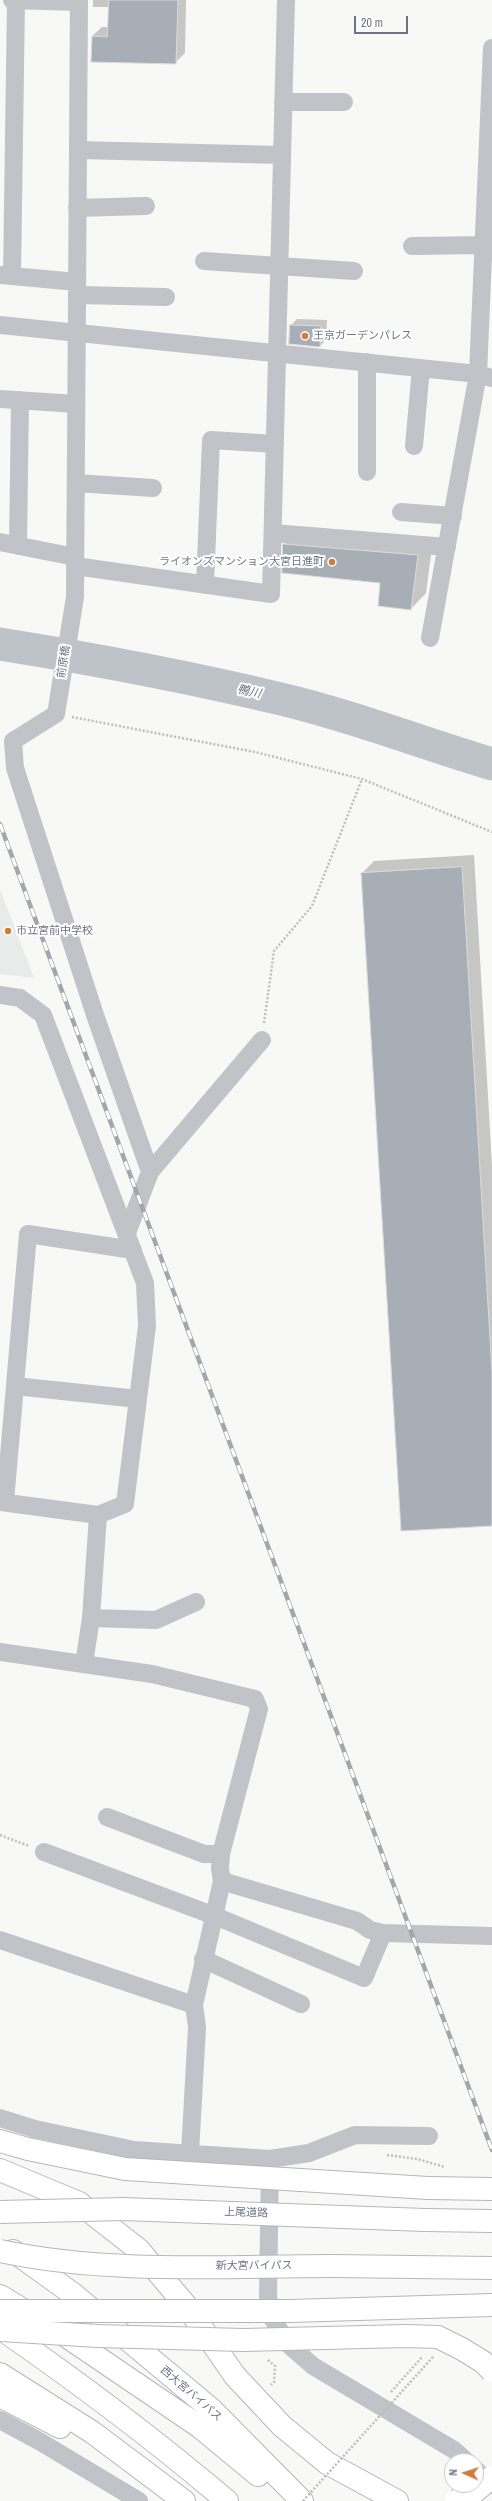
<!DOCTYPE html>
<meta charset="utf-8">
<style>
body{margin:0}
#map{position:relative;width:492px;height:2501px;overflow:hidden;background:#f8f9f7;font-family:"Archivo Narrow",sans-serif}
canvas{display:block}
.north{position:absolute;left:444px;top:2453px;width:40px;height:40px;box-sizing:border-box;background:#fff;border:1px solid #c4c8ce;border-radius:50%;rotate:273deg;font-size:11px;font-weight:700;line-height:16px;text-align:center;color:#6b7584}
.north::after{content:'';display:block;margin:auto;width:14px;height:18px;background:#d07c3f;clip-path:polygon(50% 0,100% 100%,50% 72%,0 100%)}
.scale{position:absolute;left:354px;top:16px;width:54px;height:18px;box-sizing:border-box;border:2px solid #6b7584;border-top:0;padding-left:5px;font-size:12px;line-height:14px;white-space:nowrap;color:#6b7584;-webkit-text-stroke:3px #fff;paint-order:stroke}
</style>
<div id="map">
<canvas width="492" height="2501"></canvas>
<div class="north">N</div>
<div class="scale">20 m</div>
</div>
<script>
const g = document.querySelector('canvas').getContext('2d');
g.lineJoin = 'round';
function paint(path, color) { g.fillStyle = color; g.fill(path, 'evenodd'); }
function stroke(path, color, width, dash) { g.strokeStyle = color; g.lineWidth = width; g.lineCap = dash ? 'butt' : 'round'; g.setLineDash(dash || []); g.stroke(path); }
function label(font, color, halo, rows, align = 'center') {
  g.font = font + ' "Archivo Narrow","Noto Sans JP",sans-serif'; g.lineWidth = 4; g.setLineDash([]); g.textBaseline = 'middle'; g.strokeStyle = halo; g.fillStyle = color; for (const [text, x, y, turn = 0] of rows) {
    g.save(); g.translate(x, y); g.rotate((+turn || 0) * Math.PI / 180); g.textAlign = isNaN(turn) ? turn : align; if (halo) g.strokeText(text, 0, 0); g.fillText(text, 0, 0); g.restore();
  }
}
const built = new Path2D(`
 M0 889 34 978 0 974Z`);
const shadow = new Path2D(`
 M93 0H186L185 53 175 63 92 36 102 27H109V7H93Z
 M297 319 327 320 326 340 320 346 291 325Z
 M299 529 433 540 426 593 411 609 381 582 284 545Z
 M474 855 492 1165V1525L362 873 374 861Z`);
const river = new Path2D(`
 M0 644C94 659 189 677 281 699 353 716 422 743 492 764`);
const building = new Path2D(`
 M109 0H178L176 64 91 62 92 36 107 37Z
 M290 325 321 326 320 347 289 344Z
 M283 544 418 555 411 610 378 606 380 583 282 573Z
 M462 867 492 1372V1526L401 1531 361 873Z`);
const path = new Path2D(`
 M72 717 255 752 362 779 492 832
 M264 1023 274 951 312 906 362 779
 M0 1835 29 1846
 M387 2155 417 2159 445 2167
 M268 2360 275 2366 274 2382 271 2385
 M391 2392 422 2357`);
const minor = new Path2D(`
 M12 0 79 2
 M79 0 75 597 56 714 13 741 15 768 95 1015 150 1172 127 1233
 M283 102H344
 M78 150 282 155
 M77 208 146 206
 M412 246 484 245
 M204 261 354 271
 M1 275 77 282
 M12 276 16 0
 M77 295 166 297
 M0 325 478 374 492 378
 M367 362V472
 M0 399 76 404
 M414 446 421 368
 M76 483 153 488
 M401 512 453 516
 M273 533 447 547
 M0 542 75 557
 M18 546 20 400
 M75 566 271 594 286 0
 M205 585 211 440 275 444
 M430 638 478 374 492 48
 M0 995 20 998 43 1015 145 1283 147 1326 125 1504 98 1515 0 1502
 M150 1172 262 1040
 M15 1386 138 1399
 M5 1502 28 1234 133 1250
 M91 1618 156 1620 196 1602
 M0 1652 152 1674 255 1699 259 1709 221 1854 220 1869 222 1881 194 2005 197 2027 190 2153
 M84 1664 91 1618 98 1515
 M107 1817 204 1854H221
 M44 1852 215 1916 364 1978 383 1933
 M222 1881 357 1921 370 1930 383 1933 492 1936
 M0 1940 194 2005
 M203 1959 301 2004
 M0 2118 35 2129 134 2150 270 2159 309 2153 355 2135 429 2136
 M270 2165 268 2297 272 2318 289 2345 313 2366 454 2450 466 2461
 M0 2420 39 2441 139 2501
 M476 2470 492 2485`);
const highway = new Path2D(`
 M0 2141 28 2149
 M0 2170 79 2203 139 2250 188 2308 235 2376 282 2426 327 2463 397 2501
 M428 2188 492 2189
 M425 2220 492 2221
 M13 2251 73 2294 211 2409 302 2501
 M332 2266 492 2268
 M0 2296 66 2336 200 2427 258 2475
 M291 2311 492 2305
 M0 2328C78 2382 154 2439 227 2501
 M0 2374 92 2432 184 2501
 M0 2396 60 2427`);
const rail = new Path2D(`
 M0 824 492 2150`);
const pathBridge = new Path2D(`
 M303 2501 433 2357`);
const highwayBridge = new Path2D(`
 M28 2149 125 2169 428 2188
 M0 2212 123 2209 425 2220
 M0 2251C108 2274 222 2266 332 2266
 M0 2311H291
 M0 2330 98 2336 243 2340 406 2336 438 2337 462 2349 483 2362 492 2371
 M456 2501 473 2493 492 2477`);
const markers = [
 [305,336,4,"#d07c3f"],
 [332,562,4,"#d07c3f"],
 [8,931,4,"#d07c3f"]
];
const poiNames = [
 ["王京ガーデンパレス",313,336],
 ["ライオンズマンション大宮日進町",324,562,"right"],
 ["市立宮前中学校",16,931]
];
const streetNames = [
 ["前原橋",64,662,-81],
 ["上尾道路",246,2213,2],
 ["新大宮バイパス",254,2266],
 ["西大宮バイパス",191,2394,41]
];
const waterNames = [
 ["鴨川",249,692,12]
];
paint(built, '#e9eaea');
paint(shadow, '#0003');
stroke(river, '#bdc3c9', 33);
paint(building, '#a8aeb5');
stroke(building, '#dadbd9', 1);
stroke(highway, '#b4b7bb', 24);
stroke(path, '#bbbdc0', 2.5, [2, 2]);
stroke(minor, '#c1c3c8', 18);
stroke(highway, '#fff', 22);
stroke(rail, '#a3a7ad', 4.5);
stroke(rail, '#fff', 3, [9]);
stroke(highwayBridge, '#b4b7bb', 24, []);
stroke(pathBridge, '#bbbdc0', 2.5, [2, 2]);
stroke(highwayBridge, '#fff', 22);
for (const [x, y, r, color] of markers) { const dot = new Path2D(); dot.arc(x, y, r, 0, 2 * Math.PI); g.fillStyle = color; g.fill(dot); stroke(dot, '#fff', 1.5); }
label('11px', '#6b7584', '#fff', poiNames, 'left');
label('11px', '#6b7584', '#fff', streetNames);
label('italic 12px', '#67747f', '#fff', waterNames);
</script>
